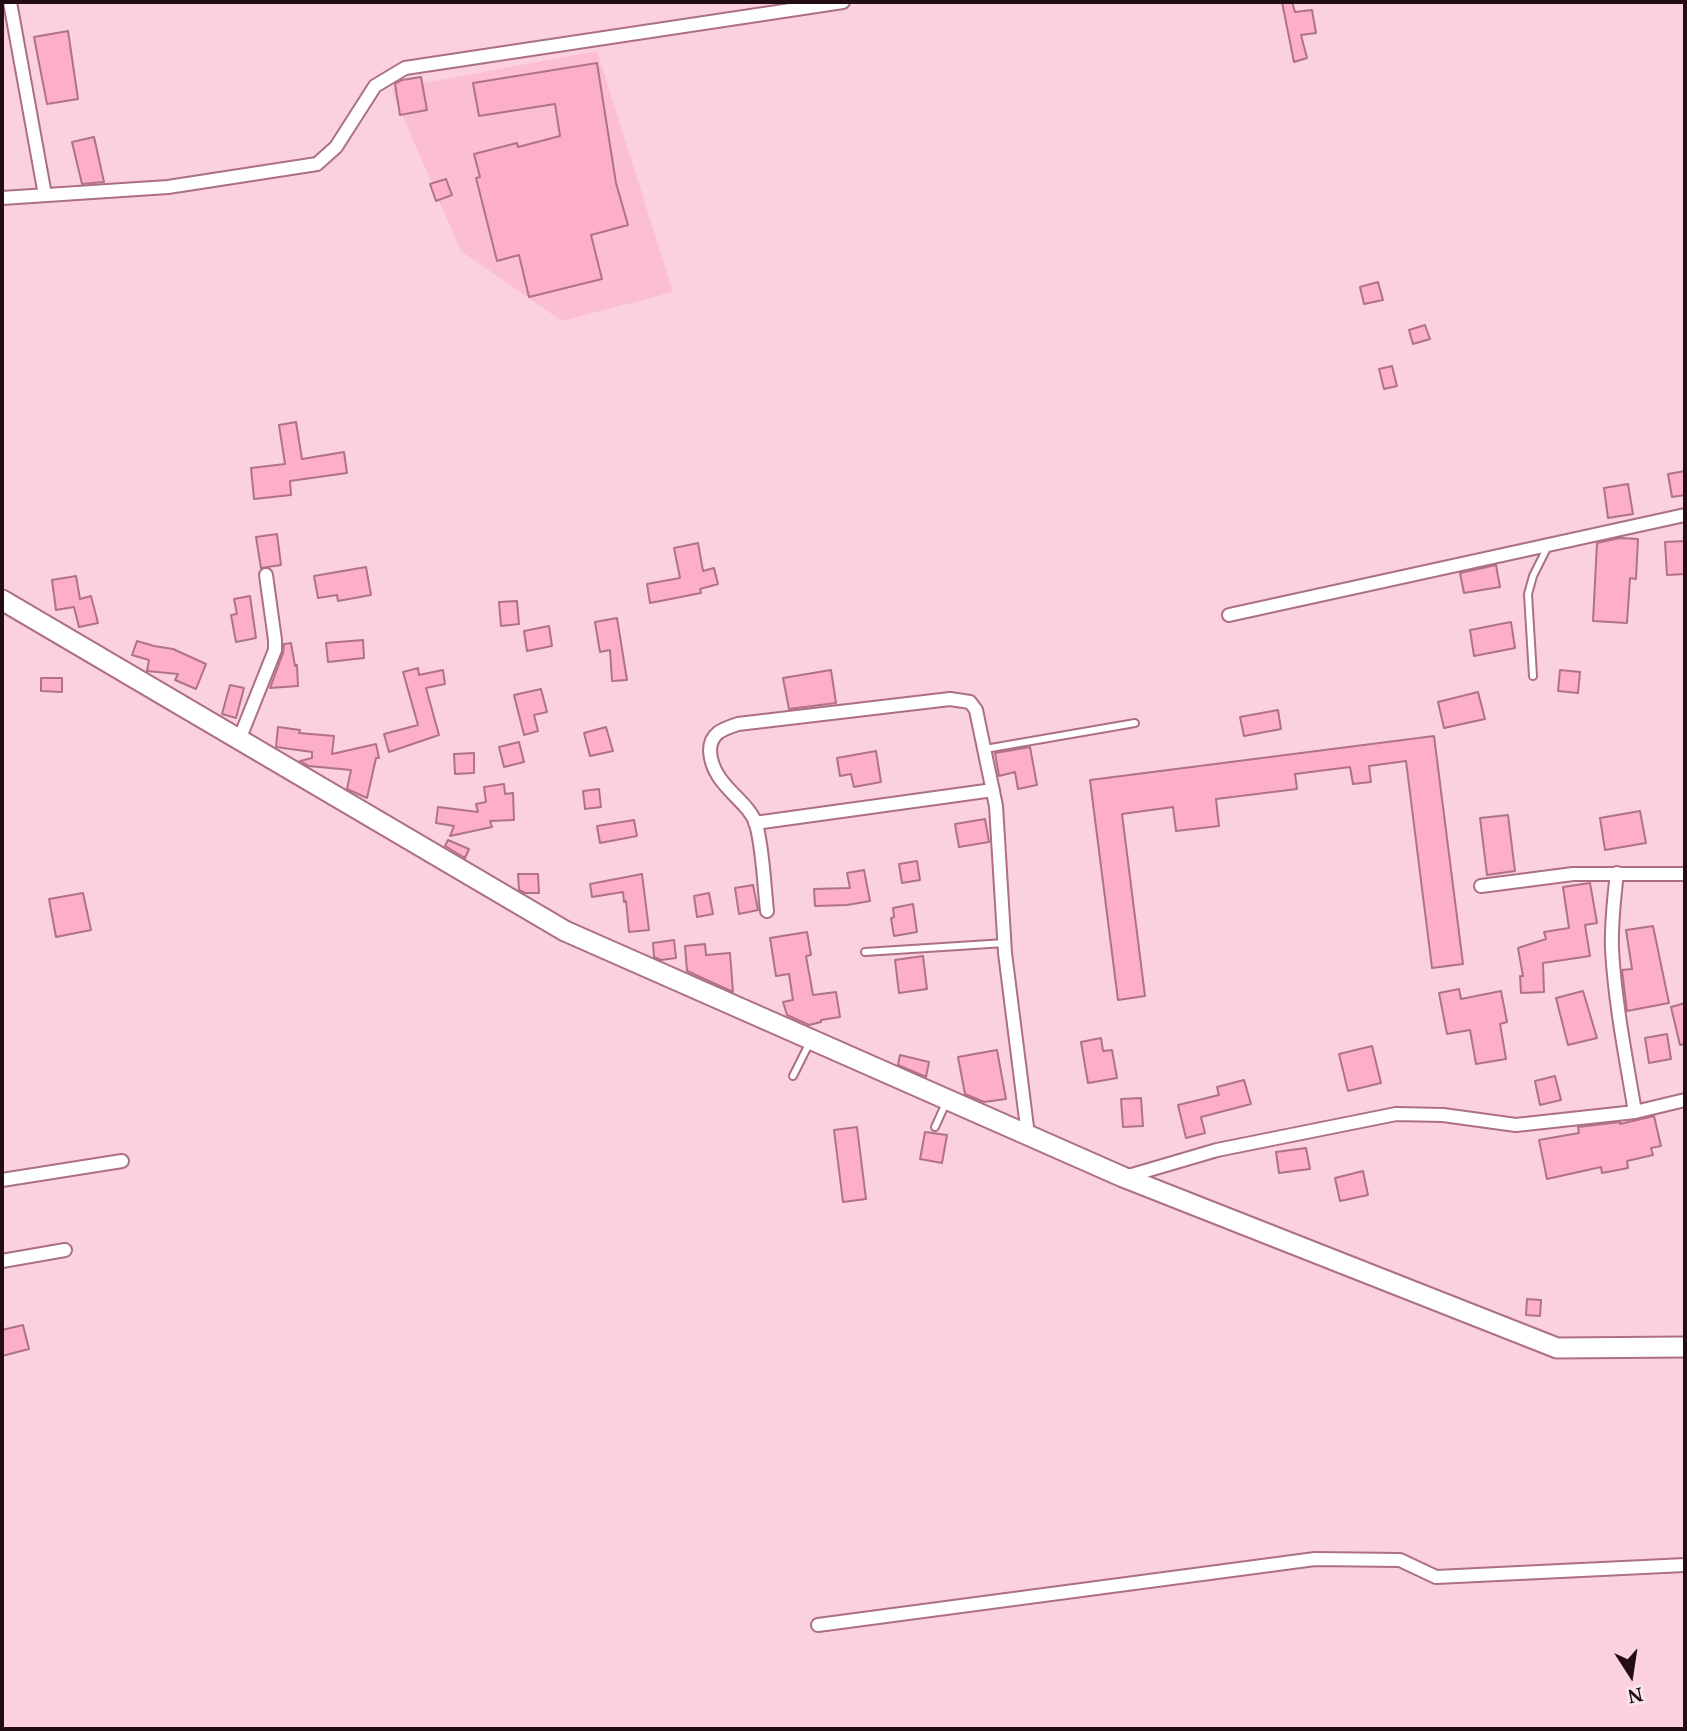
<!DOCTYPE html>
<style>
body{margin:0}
#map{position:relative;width:1687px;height:1731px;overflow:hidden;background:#fbd1de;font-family:"Noto Serif",serif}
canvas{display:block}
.frame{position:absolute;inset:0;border:4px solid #230c14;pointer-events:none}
.north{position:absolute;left:1596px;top:1640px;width:70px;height:70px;-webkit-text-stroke:5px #f5e7eb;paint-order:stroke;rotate:168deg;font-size:19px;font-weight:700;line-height:28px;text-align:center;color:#230c14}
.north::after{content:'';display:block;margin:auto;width:24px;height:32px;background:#230c14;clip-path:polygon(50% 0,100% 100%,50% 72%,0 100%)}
</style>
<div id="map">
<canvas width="1687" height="1731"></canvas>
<div class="frame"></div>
<div class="north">N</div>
</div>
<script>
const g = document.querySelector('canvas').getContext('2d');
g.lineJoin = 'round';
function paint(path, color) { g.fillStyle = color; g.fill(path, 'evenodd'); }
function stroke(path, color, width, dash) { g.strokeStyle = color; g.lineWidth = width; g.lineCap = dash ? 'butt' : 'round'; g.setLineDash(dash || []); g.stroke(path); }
const built = new Path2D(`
 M597 51 673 292 562 321 461 251 391 89Z`);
const building = new Path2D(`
 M1282 2H1292L1295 12 1312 10 1316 33 1301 35 1307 58 1294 62Z
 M68 31 78 99 47 104 34 37Z
 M597 63 616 183 628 225 591 235 602 279 529 297 519 255 497 261 476 178 480 177 474 154 517 143 518 147 560 136 555 104 479 116 473 83Z
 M421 77 427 110 400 115 395 84 402 80Z
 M94 137 104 182 82 184 72 142Z
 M446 179 452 195 436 201 430 184Z
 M1378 282 1383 300 1364 304 1360 287Z
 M1425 325 1430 339 1413 344 1409 330Z
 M1392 366 1397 386 1384 389 1379 369Z
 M296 422 302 459 344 452 347 473 290 481 291 495 254 499 251 468 285 464 279 425Z
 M1685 471V495L1672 497 1668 474Z
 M1628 484 1633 514 1608 518 1604 488Z
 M277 534 281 565 261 568 256 537Z
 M1620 538 1638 539 1636 579 1630 578 1627 623 1593 621 1597 543Z
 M1685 541V574L1667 575 1665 542Z
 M698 543 703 571 714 568 718 584 700 589 701 593 650 603 647 584 680 578 674 548Z
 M1496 565 1500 587 1464 593 1460 573Z
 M366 567 371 595 338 601 337 595 318 598 314 576Z
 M76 576 80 599 91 596 98 623 79 627 74 607 56 610 52 580Z
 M250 596 256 638 236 642 231 615 237 614 234 599Z
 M517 601 519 624 501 626 499 602Z
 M617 618 627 680 612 681 610 650 600 652 595 622Z
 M1511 622 1515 648 1474 656 1470 630Z
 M549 626 552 646 527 651 524 631Z
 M363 640 364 658 328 662 326 643Z
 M137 641 154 646 173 649 206 664 196 689 175 680 178 674 147 671 149 660 132 655Z
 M291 643 295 666 297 665 298 686 270 688 283 653 284 644Z
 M418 668 419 675 443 670 445 684 426 688 439 735 389 752 384 734 418 725 403 672Z
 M831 670 836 703 789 709 783 678Z
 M1560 670 1580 672 1578 693 1558 691Z
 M41 678H62V692L41 691Z
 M230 685 244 688 236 718 222 714Z
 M541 689 547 712 534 715 538 731 524 735 514 695Z
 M1478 692 1485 719 1444 728 1438 702Z
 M1278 710 1281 729 1244 736 1240 717Z
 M278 727 300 730 299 733 334 736 332 754 376 744 379 758H376L367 798 347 789 351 770 309 766 300 761 312 758V752L276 747Z
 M606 727 613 751 590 756 584 733Z
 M1434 736 1463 964 1432 968 1406 761 1369 766 1371 782 1353 784 1350 767 1295 774 1297 789 1216 799 1219 826 1176 831 1173 807 1122 814 1145 996 1118 1000 1090 780Z
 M519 742 524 762 504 767 499 747Z
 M1030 747 1037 785 1018 789 1015 772 999 776 995 753Z
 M876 751 881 782 854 787 851 774 840 776 837 758Z
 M474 753V773L455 774 454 754Z
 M504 784 505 794 513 793 514 820 490 821 492 827 450 836 454 826 436 823 438 807 478 812 476 804 486 802 484 787Z
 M599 789 601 807 585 809 583 791Z
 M1640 811 1646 843 1605 850 1600 818Z
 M1508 815 1515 871 1487 875 1480 818Z
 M985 819 989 842 959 847 955 824Z
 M634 820 637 836 600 843 597 826Z
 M448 840 469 849 465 858 445 846Z
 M917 861 920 880 902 883 899 864Z
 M864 870 870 901 847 905 815 906 814 889 850 888 847 873Z
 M518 874H538L539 893H525L519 890Z
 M642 874 649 930 629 932 626 901 624 902 623 892 592 897 590 884Z
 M1590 883 1597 923 1585 925 1590 956 1543 963 1544 992 1521 993 1520 976H1523L1518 948 1546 939 1544 932 1569 928 1563 887Z
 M753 885 758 910 739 914 735 888Z
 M83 893 91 930 56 937 49 899Z
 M709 893 713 914 697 917 694 896Z
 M913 904 917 932 894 936 891 918 894 917 893 908Z
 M1653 926 1669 1003 1627 1011 1622 970 1632 969 1626 930Z
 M807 932 811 955 806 956 813 995 836 992 840 1017 821 1020V1022L809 1025 787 1015 783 1002 793 1000 789 974 776 976 770 938Z
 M674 940 676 958 661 960 654 957 653 943Z
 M705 944 706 955 730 953 733 992 687 971 685 946Z
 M923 956 927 989 899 993 895 960Z
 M1459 989 1461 999 1501 991 1507 1022 1500 1024 1506 1059 1476 1064 1470 1030 1447 1034 1439 993Z
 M1583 991 1597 1038 1568 1045 1556 998Z
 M1685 1003V1044L1680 1045 1671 1007Z
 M1667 1034 1671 1059 1649 1063 1645 1038Z
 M1101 1038 1103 1051 1112 1050 1117 1078 1088 1083 1081 1042Z
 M1372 1046 1381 1083 1348 1091 1339 1054Z
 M997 1050 1006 1099 984 1102 965 1094 958 1057Z
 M900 1055 929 1062 926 1077 898 1065Z
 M1555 1076 1561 1100 1540 1105 1535 1081Z
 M1244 1080 1251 1104 1201 1117 1205 1133 1186 1138 1178 1105 1219 1095 1217 1087Z
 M1141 1098 1143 1126 1123 1127 1121 1099Z
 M1654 1116 1661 1146 1651 1148 1653 1155 1627 1161 1628 1168 1602 1173 1601 1167 1547 1179 1539 1140 1579 1133 1578 1127 1620 1122V1124Z
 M857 1127 866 1199 843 1202 834 1130Z
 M925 1132 947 1135 942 1163 920 1159Z
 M1306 1148 1310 1169 1279 1173 1276 1152Z
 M1363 1171 1368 1195 1340 1201 1335 1178Z
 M1527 1299 1541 1300 1540 1316 1526 1315Z
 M23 1325 29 1349 2 1356V1330Z`);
const lane = new Path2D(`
 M1533 676 1528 594 1533 576 1548 546
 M985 749 1135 723
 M865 952 1005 943
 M793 1076 809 1044
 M935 1127 946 1103`);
const street = new Path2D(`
 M10 2 45 195
 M2 198 168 187 317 164 336 147 375 86 405 68 843 2
 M1229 615 1685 515
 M239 740 275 650V640L266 575
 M755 823 993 790
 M1617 873C1614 898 1611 923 1612 949 1615 1004 1626 1058 1635 1112
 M1481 886 1573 874H1685
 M767 911C764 884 763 849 756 824 748 799 712 786 710 751 710 733 723 729 738 724L950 699 970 702 976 710 996 806 1005 953 1028 1135
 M1125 1177 1217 1150 1396 1114 1443 1115 1516 1125 1635 1112 1685 1100
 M2 1180 122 1161
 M2 1261 65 1250
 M818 1625 1315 1559 1400 1560 1436 1577 1685 1565`);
const secondary = new Path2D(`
 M2 600 565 931 1123 1177 1557 1348 1685 1347`);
paint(built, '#fcbfd2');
paint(building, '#fdafc9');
stroke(building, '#b07287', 2);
stroke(lane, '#ad6f84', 10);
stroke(street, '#ad6f84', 16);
stroke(secondary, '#ad6f84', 23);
stroke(lane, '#fff', 6);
stroke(street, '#fff', 12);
stroke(secondary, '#fff', 19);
</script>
